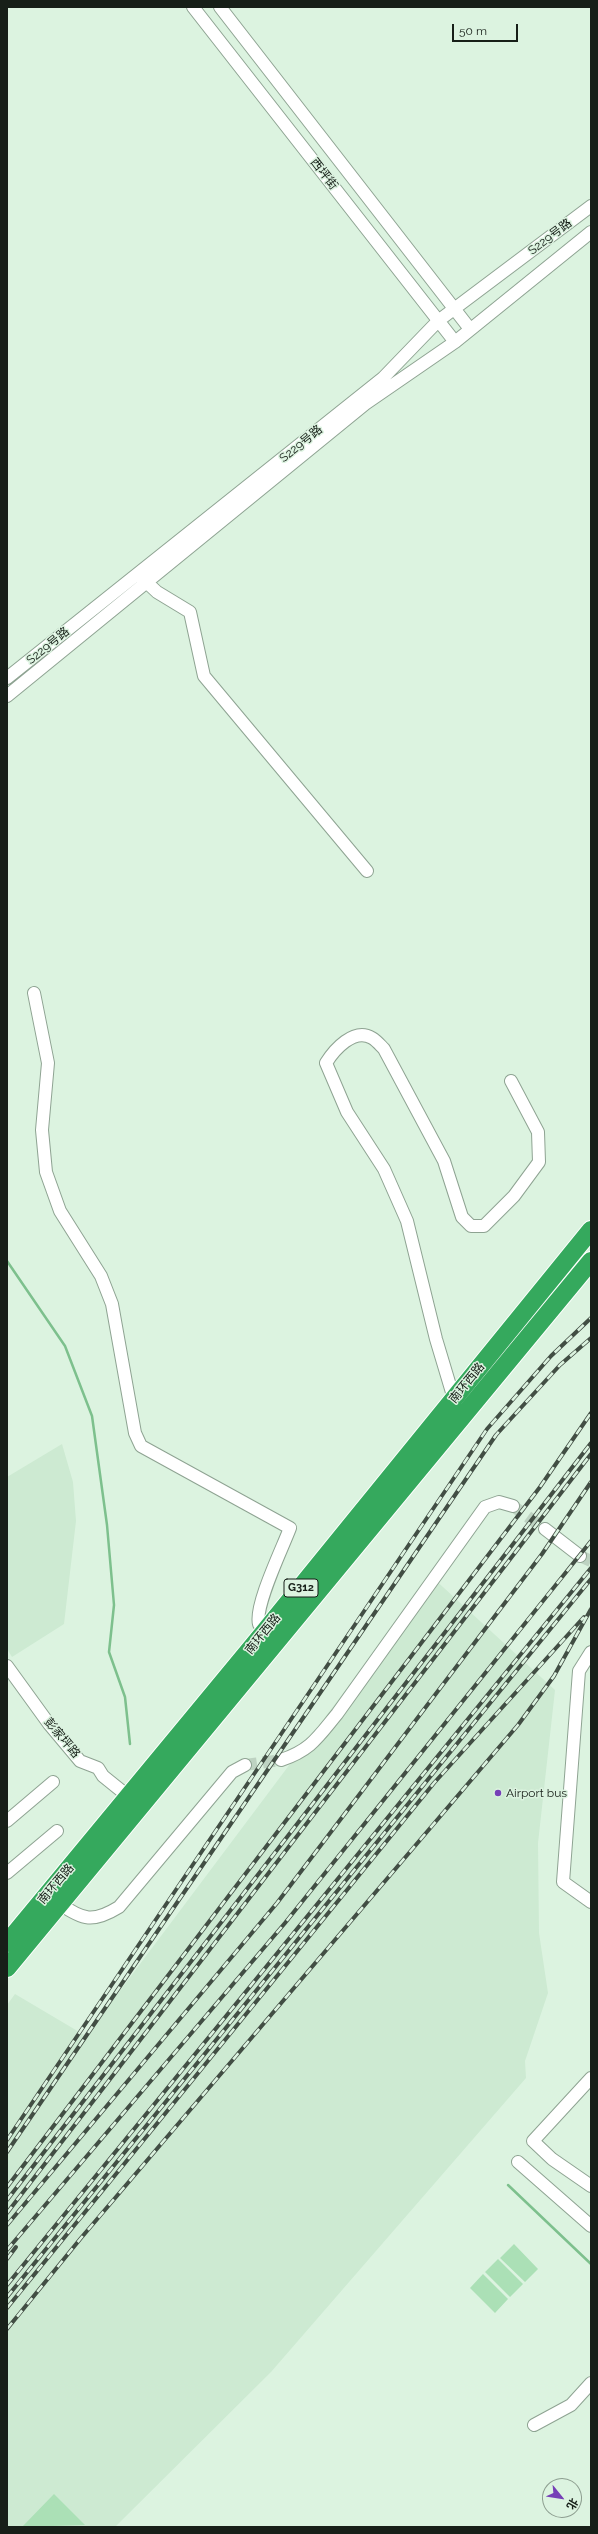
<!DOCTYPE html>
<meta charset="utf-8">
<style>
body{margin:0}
#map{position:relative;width:598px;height:2534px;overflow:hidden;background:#dcf3e0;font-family:Raleway,"Noto Sans SC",sans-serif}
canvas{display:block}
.frame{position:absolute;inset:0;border:8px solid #171f18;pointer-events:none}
.north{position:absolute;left:542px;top:2478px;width:40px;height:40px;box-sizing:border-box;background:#dcf3e0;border:1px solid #8d9e90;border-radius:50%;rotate:120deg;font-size:11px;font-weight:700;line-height:16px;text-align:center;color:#171f18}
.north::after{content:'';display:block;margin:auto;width:14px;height:18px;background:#7640b7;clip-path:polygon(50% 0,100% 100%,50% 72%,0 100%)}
.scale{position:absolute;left:452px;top:24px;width:66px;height:18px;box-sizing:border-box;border:2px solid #171f18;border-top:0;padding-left:5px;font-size:12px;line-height:14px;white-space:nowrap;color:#171f18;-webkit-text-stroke:3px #dcf3e0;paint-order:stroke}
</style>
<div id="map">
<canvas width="598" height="2534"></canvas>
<div class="frame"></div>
<div class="north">北</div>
<div class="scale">50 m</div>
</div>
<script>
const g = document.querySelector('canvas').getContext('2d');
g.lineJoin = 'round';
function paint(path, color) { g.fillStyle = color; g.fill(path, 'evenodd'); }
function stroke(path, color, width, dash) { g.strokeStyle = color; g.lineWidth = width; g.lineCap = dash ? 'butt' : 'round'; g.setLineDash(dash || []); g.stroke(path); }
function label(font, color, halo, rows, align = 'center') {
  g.font = font + ' Raleway,"Noto Sans SC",sans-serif'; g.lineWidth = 3; g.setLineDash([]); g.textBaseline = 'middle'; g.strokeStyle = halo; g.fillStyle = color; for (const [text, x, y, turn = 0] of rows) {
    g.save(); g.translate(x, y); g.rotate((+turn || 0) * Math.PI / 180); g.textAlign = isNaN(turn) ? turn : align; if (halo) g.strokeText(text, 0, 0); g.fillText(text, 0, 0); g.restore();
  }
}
const built = new Path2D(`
 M62 1444 73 1482 76 1521 64 1624 12 1657 7 1649V1477Z
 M431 1576 555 1690 538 1843 539 1933 548 1993 525 2061 526 2078 271 2372 115 2527H7V2005L15 1994 86 2036Z`);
const green = new Path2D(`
 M514 2244 538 2269 525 2282 500 2258Z
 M498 2259 523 2284 510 2297 485 2272Z
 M483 2274 508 2299 495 2313 470 2288Z
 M54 2494 85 2525 22 2527Z`);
const stream = new Path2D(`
 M7 1261 65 1346 92 1416 107 1525 114 1605 109 1652 125 1697 130 1744
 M508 2185 591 2264`);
const minorTunnel = new Path2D(`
 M513 1506 545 1529
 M580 1556 591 1561
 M245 1765 281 1760`);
const minor = new Path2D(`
 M193 7 455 342
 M220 7 470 329
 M141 577 157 592 190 612 204 676 367 871
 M7 678 383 378 438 321 591 206
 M7 696 365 404 455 342 591 232
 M34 993 48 1063 42 1130 46 1172 60 1211 101 1276 112 1304 135 1433 141 1446 290 1528C283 1547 254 1606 259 1624 260 1626 263 1629 265 1631
 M454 1399 436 1339 407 1221 384 1169 347 1112 326 1063C334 1050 354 1027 372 1038 377 1041 380 1045 384 1049L444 1161 462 1217 471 1226H484L514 1196 539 1162 538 1132 511 1081
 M545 1529 580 1556
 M591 1652 579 1671 563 1882 591 1902
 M7 1666 49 1724 80 1761 98 1768 103 1776 129 1797
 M281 1760C311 1750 318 1737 337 1714L485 1507 499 1502 513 1506
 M7 1821 53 1782
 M7 1873 57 1831
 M60 1904C83 1920 93 1923 119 1907L232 1772 245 1765
 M591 2078 533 2141 552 2159 591 2186
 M518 2162 591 2226
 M534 2425 571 2405 591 2383`);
const highway = new Path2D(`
 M7 1943 265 1631 591 1230
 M7 1968 591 1261`);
const rail = new Path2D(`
 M7 2140 487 1429 551 1356 591 1318
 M7 2152 496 1435 560 1365 591 1338
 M7 2187 540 1487 591 1413
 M7 2200 591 1443
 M7 2213 591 1454
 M7 2225 277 1903 542 1554 591 1482
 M7 2250 285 1923 591 1541
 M7 2259 16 2247
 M7 2285 591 1568
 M7 2297 591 1579
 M7 2308 434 1783 584 1617
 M7 2329 81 2238 518 1725 554 1676 591 1609`);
const markers = [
 [498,1793,4,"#7640b7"]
];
const shields = [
 [301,1588,34]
];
const shieldNames = [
 ["G312",301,1588]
];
const streetNames = [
 ["西坪街",324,174,52],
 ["S229号路",550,237,-37],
 ["S229号路",301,444,-39],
 ["S229号路",48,646,-39],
 ["南环西路",467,1383,-51],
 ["南环西路",263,1634,-51],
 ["彭家坪路",62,1738,50],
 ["南环西路",56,1884,-50]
];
const poiNames = [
 ["Airport bus",506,1793]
];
paint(built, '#cdead2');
paint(green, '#abe0b6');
stroke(stream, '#7dc08d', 2.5);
stroke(minorTunnel, '#bed3c2', 12, [12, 6]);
stroke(minor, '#8ea392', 14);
stroke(highway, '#fff', 20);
stroke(minor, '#fff', 12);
stroke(highway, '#35a95d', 18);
stroke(rail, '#424e44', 4);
stroke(rail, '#dcf3e0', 2.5, [8]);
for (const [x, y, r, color] of markers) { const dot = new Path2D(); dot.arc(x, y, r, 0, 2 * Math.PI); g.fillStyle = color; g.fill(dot); stroke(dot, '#dcf3e0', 1.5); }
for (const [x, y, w] of shields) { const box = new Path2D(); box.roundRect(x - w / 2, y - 9, w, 18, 3); g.fillStyle = '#dcf3e0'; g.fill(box); stroke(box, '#171f18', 1); }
label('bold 11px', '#171f18', null, shieldNames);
label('12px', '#171f18', '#dcf3e0', streetNames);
label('12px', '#171f18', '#dcf3e0', poiNames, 'left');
</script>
